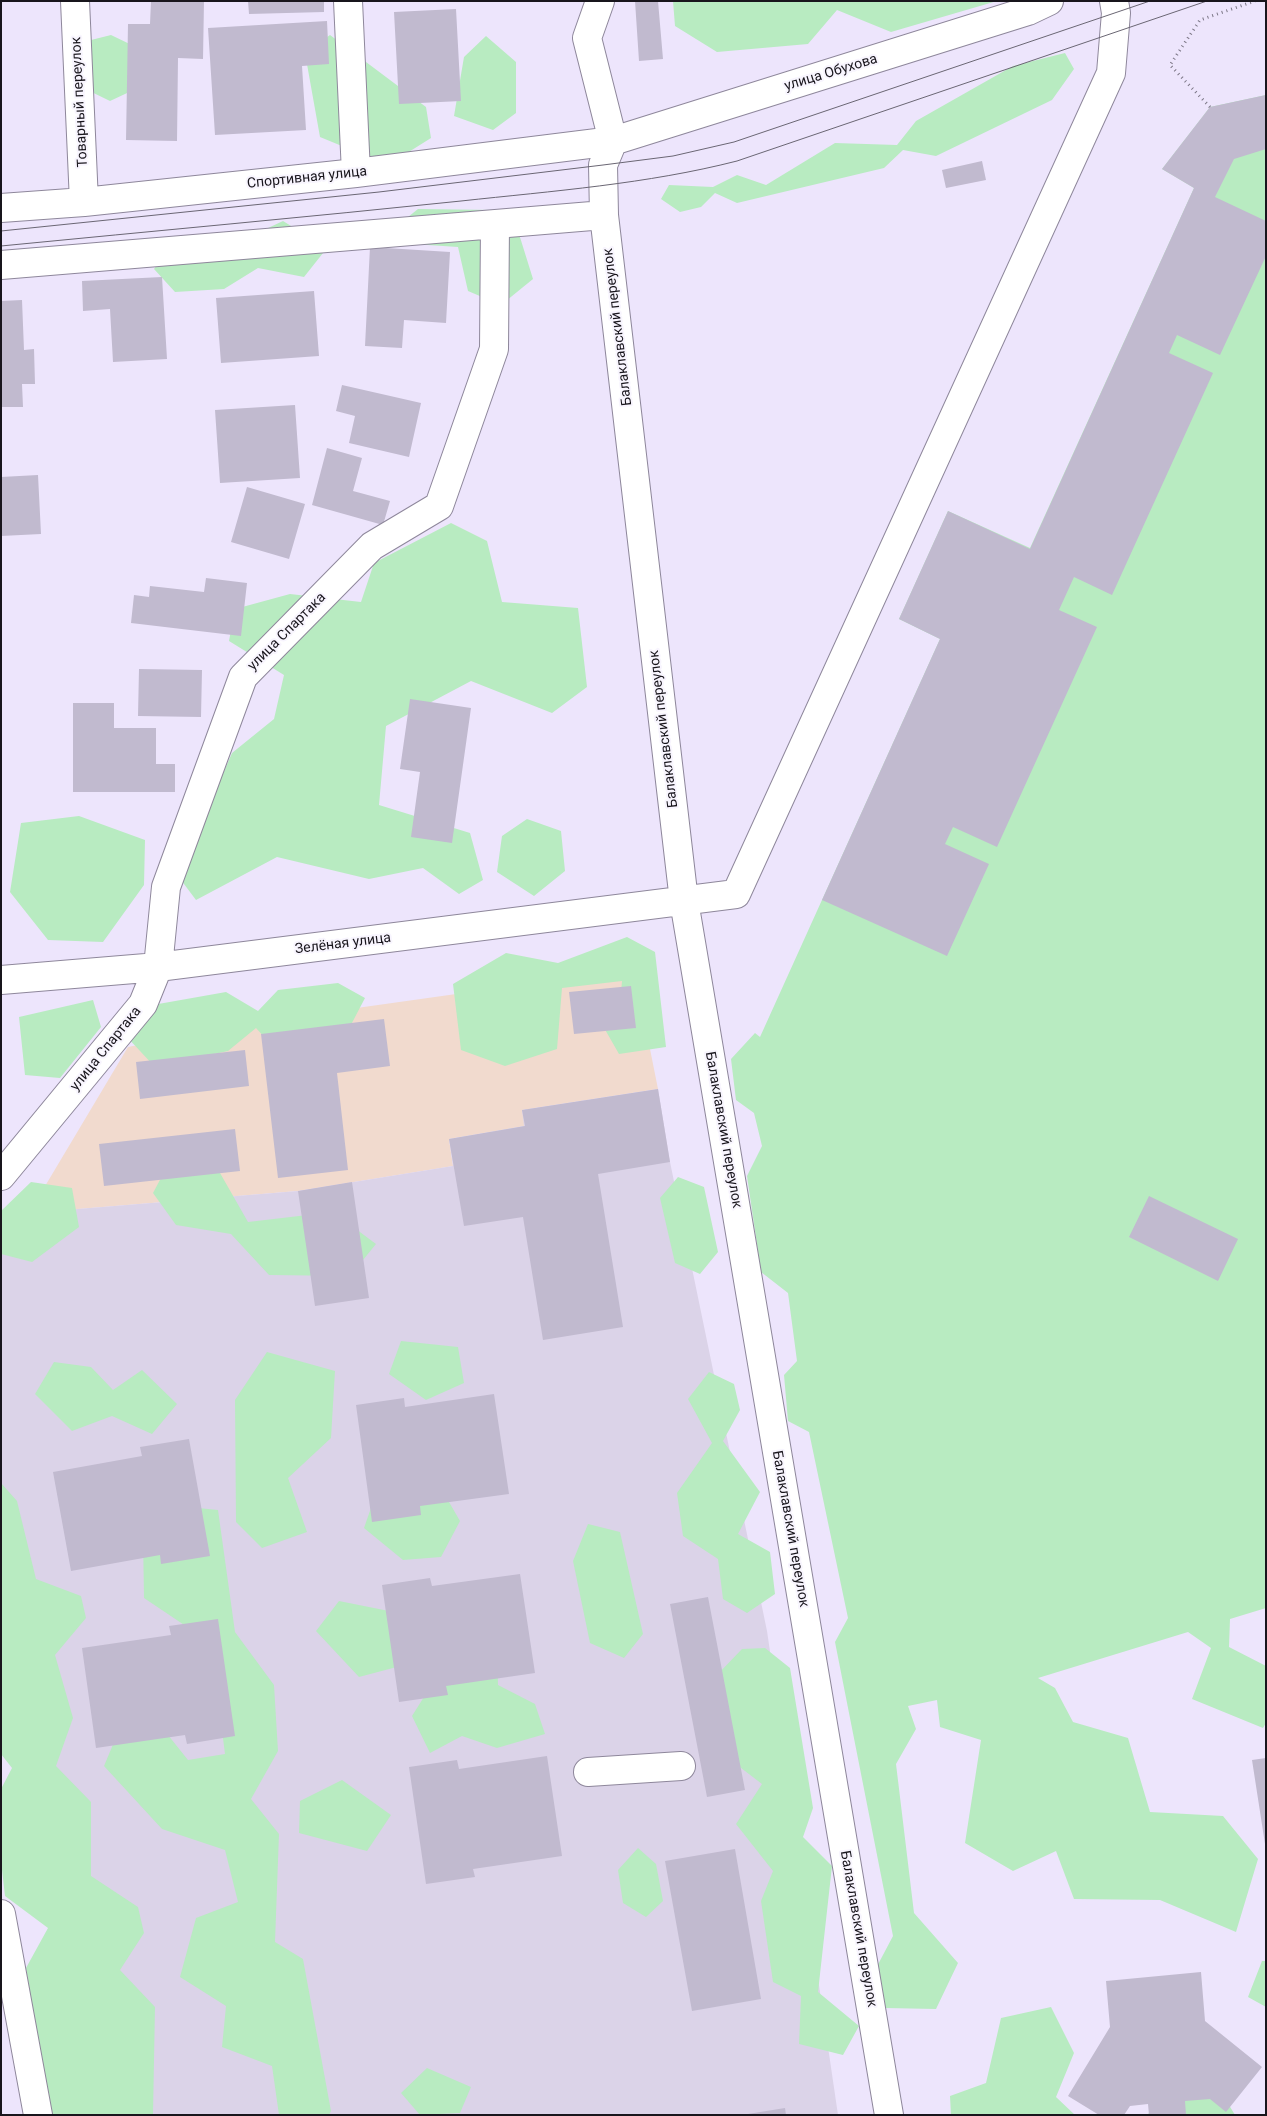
<!DOCTYPE html>
<meta charset="utf-8">
<style>
body{margin:0}
#map{position:relative;width:1267px;height:2116px;overflow:hidden;background:#ede5fc;font-family:Roboto,sans-serif}
canvas{display:block}
.frame{position:absolute;inset:0;border:2px solid #18151c;pointer-events:none}
</style>
<div id="map">
<canvas width="1267" height="2116"></canvas>
<div class="frame"></div>
</div>
<script>
const g = document.querySelector('canvas').getContext('2d');
g.lineJoin = 'round';
function paint(path, color) { g.fillStyle = color; g.fill(path, 'evenodd'); }
function stroke(path, color, width, dash) { g.strokeStyle = color; g.lineWidth = width; g.lineCap = dash ? 'butt' : 'round'; g.setLineDash(dash || []); g.stroke(path); }
function label(font, color, halo, rows, align = 'center') {
  g.font = font + ' Roboto,sans-serif'; g.lineWidth = 4; g.setLineDash([]); g.textBaseline = 'middle'; g.strokeStyle = halo; g.fillStyle = color; for (const [text, x, y, turn = 0] of rows) {
    g.save(); g.translate(x, y); g.rotate((+turn || 0) * Math.PI / 180); g.textAlign = isNaN(turn) ? turn : align; if (halo) g.strokeText(text, 0, 0); g.fillText(text, 0, 0); g.restore();
  }
}
const industrial = new Path2D(`
 M634 969 658 1089 522 1110 525 1126 449 1139 453 1166 298 1191 29 1213 128 1047 250 1023Z`);
const medical = new Path2D(`
 M658 1089 670 1162 767 1631 838 2115H107L1 1583V1250L29 1213 298 1191 453 1166 449 1139 524 1126 522 1110Z`);
const green = new Path2D(`
 M673 1H997L891 32 837 10 808 44 717 52 675 26Z
 M111 35 138 48 140 87 110 101 73 83 75 44Z
 M330 35 426 107 431 138 388 165 320 137 305 53Z
 M486 36 516 62V113L493 130 454 116 464 57Z
 M1065 53 1074 69 1052 100 936 156 903 150 884 168 737 203 715 193 701 207 680 212 661 199 669 185 713 187 737 175 766 185 835 143 897 145 916 121 1013 66Z
 M1266 95V1608L1230 1619 1229 1647 1266 1666V1723L1263 1728 1192 1699 1211 1648 1188 1632 1038 1678 1055 1688 1073 1722 1128 1738 1150 1812 1223 1816 1258 1859 1236 1932 1160 1900 1074 1899 1056 1851 1013 1871 965 1843 981 1740 940 1727 937 1700 908 1706 916 1729 896 1764 914 1913 958 1963 936 2009 885 2008 874 1972 893 1936 835 1642 848 1618 809 1432 788 1421 784 1375 797 1361 788 1293 761 1272 747 1176 762 1146 754 1113 736 1100 731 1059 755 1033 760 1037 940 639 899 619 948 511 1030 548 1194 188 1162 169 1210 107Z
 M418 209 495 210 519 234 533 279 501 305 468 291 458 247 413 244 398 225Z
 M283 221 327 248 304 277 258 268 224 289 175 292 154 269 174 240 236 243Z
 M451 523 487 541 502 602 578 608 587 687 552 713 471 681 386 726 379 805 470 833 483 880 459 894 423 868 369 879 277 857 196 900 178 876 232 753 274 719 284 675 229 641 235 609 290 594 361 602 374 563Z
 M79 816 145 840 144 885 103 942 48 940 10 892 21 823Z
 M527 819 561 831 565 871 534 896 497 872 502 836Z
 M627 937 655 952 666 1047 619 1054 603 1026 620 1005 622 981 562 988 557 1049 505 1066 461 1050 453 984 506 953 558 963Z
 M338 983 365 998 343 1040 279 1053 256 1028 228 1051 155 1067 126 1036 147 1006 226 992 258 1011 278 990Z
 M93 1000 101 1027 60 1078 25 1075 19 1017Z
 M212 1159 248 1222 333 1212 376 1244 350 1276 269 1275 231 1234 176 1225 153 1193 170 1161Z
 M678 1177 704 1187 718 1252 700 1274 675 1263 660 1198Z
 M31 1182 72 1188 79 1227 32 1262 1 1254V1211Z
 M401 1341 458 1347 464 1383 426 1400 389 1374Z
 M267 1352 335 1371 331 1438 288 1478 307 1532 262 1548 236 1522 235 1400Z
 M54 1362 91 1367 113 1390 142 1370 177 1404 152 1434 112 1416 72 1431 35 1394Z
 M709 1372 734 1384 740 1410 723 1441 760 1492 738 1534 770 1552 775 1594 747 1613 723 1599 718 1559 683 1536 677 1493 712 1443 688 1399Z
 M427 1464 460 1521 441 1557 403 1560 364 1528 381 1479Z
 M1 1483 17 1501 36 1579 81 1596 86 1618 55 1655 73 1718 56 1766 91 1802V1876L138 1907 144 1933 120 1970 155 2007 153 2115H49L26 1968 48 1928 5 1896 1 1861V1789L12 1768 1 1754Z
 M178 1506 218 1510 235 1632 274 1685 278 1751 251 1799 279 1834 275 1942 303 1959 331 2111 329 2115H279L272 2066 222 2047 226 2006 180 1977 196 1918 238 1902 225 1850 162 1829 104 1766 122 1723 156 1720 188 1760 225 1754 211 1643 144 1598 143 1536Z
 M588 1524 620 1532 643 1634 624 1658 590 1643 573 1561Z
 M339 1601 399 1613 497 1647 498 1685 535 1704 545 1734 497 1748 462 1736 430 1753 412 1716 434 1681 408 1664 359 1677 316 1631Z
 M765 1648 790 1668 813 1808 803 1837 832 1866 818 1992 859 2026 843 2055 799 2044 801 1996 773 1982 761 1901 773 1871 736 1824 762 1784 728 1758 718 1674 742 1649Z
 M342 1780 391 1815 367 1851 299 1833 300 1801Z
 M638 1848 656 1864 663 1901 646 1917 623 1903 618 1870Z
 M1262 1961H1266V2007L1248 1997Z
 M1051 2007 1074 2053 1056 2097 1075 2115H951L950 2096 986 2083 1001 2018Z
 M427 2068 471 2087 460 2113 420 2115 401 2093Z
 M1215 2082 1235 2115H1148L1159 2085Z`);
const building = new Path2D(`
 M151 1H204L203 59 178 58 177 141 126 140 128 24H150Z
 M248 1H324V12L249 14Z
 M635 1H658L663 59 639 61Z
 M456 9 461 101 399 104 394 12Z
 M327 21 329 64 302 66 306 130 215 135 208 28Z
 M1266 95V149L1234 159 1215 197 1266 221V256L1220 355 1177 335 1169 353 1213 373 1112 595 1074 577 1059 610 1097 627 997 847 953 827 945 844 989 864 947 956 822 900 940 639 899 619 948 511 1030 549 1194 188 1162 169 1210 107Z
 M982 161 986 180 946 188 942 170Z
 M370 247 450 252 446 323 404 320 402 348 365 346Z
 M162 277 167 359 113 362 110 309 83 311 82 281Z
 M314 291 319 356 221 363 216 298Z
 M22 300 24 350 34 349 35 384H22L23 407H1V301Z
 M342 385 421 403 409 457 349 443 355 416 336 411Z
 M295 405 300 478 220 483 215 410Z
 M327 448 362 458 353 491 390 501 383 525 312 505Z
 M38 475 41 534 1 536V477Z
 M247 487 305 504 289 559 231 542Z
 M206 578 247 583 241 636 131 623 134 595 149 597 150 586 204 592Z
 M139 669 202 670 201 717 138 716Z
 M410 699 471 708 452 843 411 837 420 772 400 769Z
 M73 703H114V728H156V764H175V792H73Z
 M631 986 636 1028 574 1034 569 992Z
 M384 1019 390 1066 337 1073 348 1170 278 1178 261 1034Z
 M245 1050 249 1086 140 1099 136 1062Z
 M658 1089 670 1162 598 1174 623 1327 543 1340 523 1217 464 1226 449 1139 525 1126 522 1110Z
 M235 1129 240 1171 104 1186 99 1144Z
 M352 1182 369 1298 315 1306 298 1191Z
 M1149 1196 1238 1239 1218 1281 1129 1237Z
 M494 1394 509 1494 420 1506 421 1515 372 1522 356 1405 404 1398 405 1407Z
 M189 1439 210 1556 161 1564 160 1555 71 1571 53 1472 142 1456 140 1447Z
 M520 1574 535 1673 446 1686 448 1695 399 1702 382 1585 430 1578 432 1586Z
 M708 1597 745 1790 707 1797 670 1604Z
 M218 1619 235 1736 187 1744 185 1735 96 1748 82 1648 171 1635 169 1626Z
 M547 1756 562 1856 473 1869 475 1877 426 1884 409 1767 457 1760 459 1769Z
 M1266 1758V1844H1265L1252 1760Z
 M735 1849 761 1999 692 2011 665 1861Z
 M1201 1972 1205 2021 1262 2067 1226 2112 1210 2099 1185 2101 1186 2115H1149L1148 2104 1130 2106 1124 2115H1099L1068 2096 1110 2027 1106 1981Z
 M785 2108 786 2115H748V2114Z`);
const path = new Path2D(`
 M1210 107 1170 65 1200 20 1255 1`);
const minor = new Path2D(`
 M75 1 84 202
 M348 1 356 173
 M600 1 587 38 613 141
 M613 141 603 165 604 215 684 901 889 2115
 M1 208 84 202 356 173 613 141 1028 11 1049 1
 M1 265 604 215
 M1 980 158 967 736 894 1111 73 1116 13 1114 1
 M1 1176 143 1004 158 967 166 887 243 677 372 546 439 506 494 349 495 224
 M588 1772 681 1766
 M1 1914 38 2115`);
const tram = new Path2D(`
 M1 231 379 192 603 165 673 156 734 142 1150 1
 M1 246C154 231 308 217 461 201 553 191 647 184 737 161L1207 1`);
const streetNames = [
 ["улица Обухова",831,73,-17],
 ["Товарный переулок",80,102,-93],
 ["Спортивная улица",307,178,-6],
 ["Балаклавский переулок",618,327,-97],
 ["улица Спартака",287,632,-45],
 ["Балаклавский переулок",664,729,-97],
 ["Зелёная улица",343,944,-7],
 ["улица Спартака",106,1049,-51],
 ["Балаклавский переулок",723,1130,80],
 ["Балаклавский переулок",790,1529,80],
 ["Балаклавский переулок",858,1929,80]
];
paint(industrial, '#f1dace');
paint(medical, '#dbd3e8');
paint(green, '#b8ebc1');
paint(building, '#c1bacf');
stroke(minor, '#8e879b', 30);
stroke(path, '#7c7786', 3, [1, 4]);
stroke(minor, '#fff', 28);
stroke(tram, '#6a6673', 1);
label('14px', '#18151c', '#f8f5fe', streetNames);
</script>
